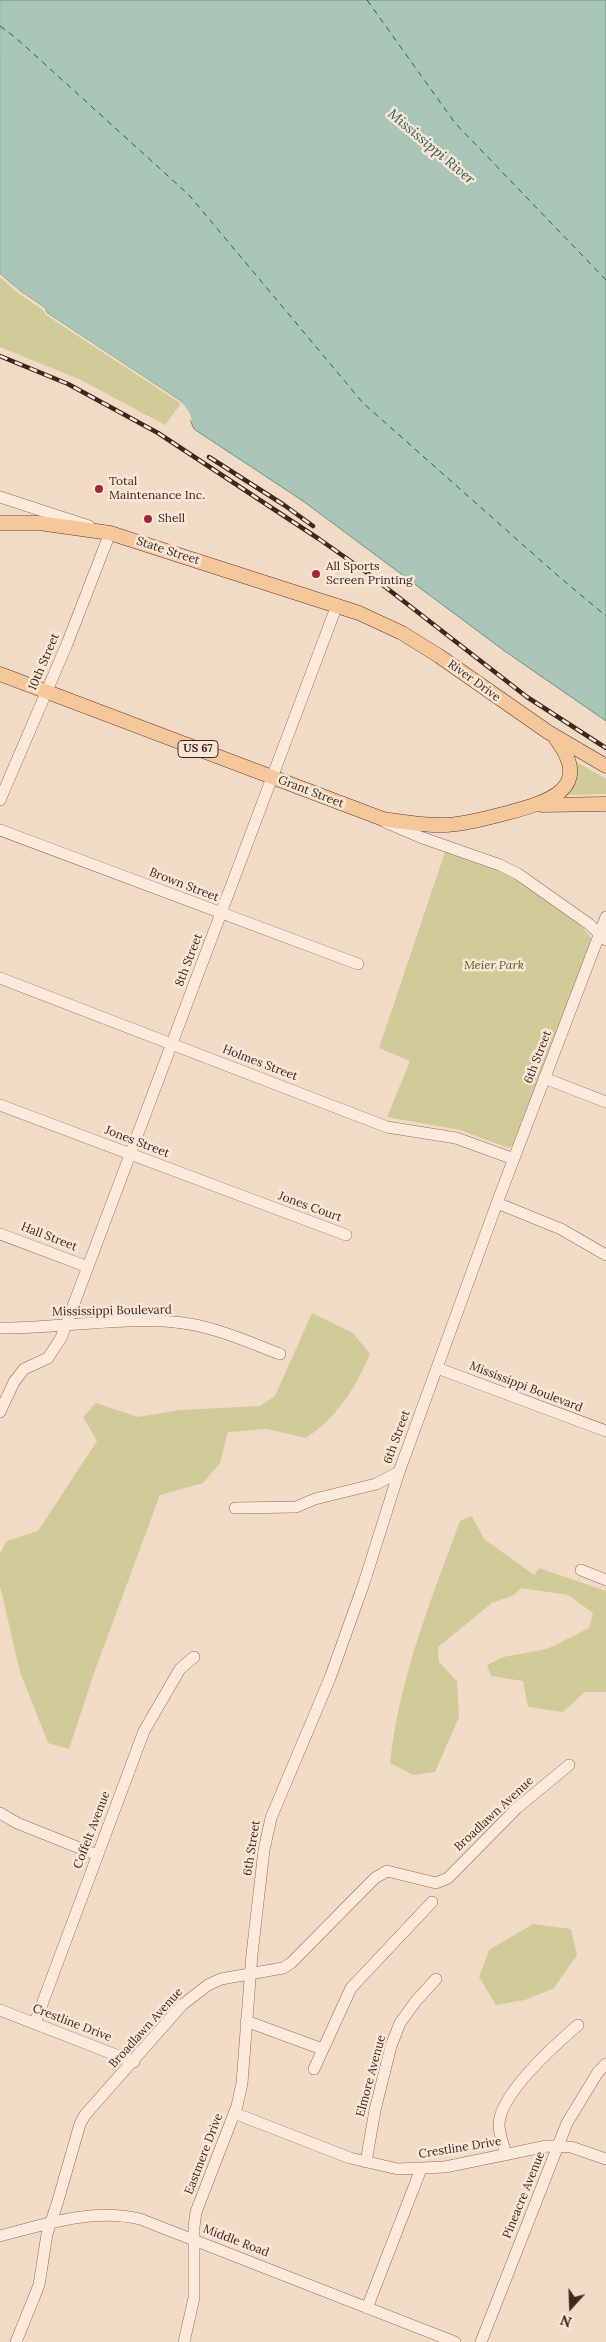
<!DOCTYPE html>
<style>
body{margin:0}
#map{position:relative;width:606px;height:2342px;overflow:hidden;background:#f2dbc6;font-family:Lora,serif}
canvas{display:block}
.north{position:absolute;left:546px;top:2282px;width:50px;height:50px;-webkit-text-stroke:4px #f8e7d7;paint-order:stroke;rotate:200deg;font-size:14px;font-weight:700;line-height:20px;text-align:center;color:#3e271f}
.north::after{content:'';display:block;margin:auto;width:18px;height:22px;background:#3e271f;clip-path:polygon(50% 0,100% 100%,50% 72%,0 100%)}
</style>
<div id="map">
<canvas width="606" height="2342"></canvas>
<div class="north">N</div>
</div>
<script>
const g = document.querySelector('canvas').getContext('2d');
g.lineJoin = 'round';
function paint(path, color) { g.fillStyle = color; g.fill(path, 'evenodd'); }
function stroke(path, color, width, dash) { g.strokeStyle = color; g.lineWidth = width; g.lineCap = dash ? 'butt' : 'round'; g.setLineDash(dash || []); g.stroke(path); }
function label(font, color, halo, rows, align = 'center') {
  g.font = font + ' Lora,serif'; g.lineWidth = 5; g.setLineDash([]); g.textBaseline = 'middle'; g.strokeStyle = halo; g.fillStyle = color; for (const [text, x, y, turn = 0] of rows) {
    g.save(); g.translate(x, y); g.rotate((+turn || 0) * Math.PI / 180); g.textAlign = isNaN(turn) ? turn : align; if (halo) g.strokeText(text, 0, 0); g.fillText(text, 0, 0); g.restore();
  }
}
const green = new Path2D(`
 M0 274 101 347 182 402 165 425 81 380 0 347Z
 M573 760 606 779V794L566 795Z
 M446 849C460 854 473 858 486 864 506 873 586 921 591 939L515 1145 508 1148 460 1130 387 1117 410 1061 379 1048Z
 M312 1313 353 1333 370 1354C355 1389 337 1417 306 1438L267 1429 228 1432 220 1463 203 1483 160 1495 94 1673 69 1749 48 1743 20 1672 0 1586V1553L7 1541 38 1531 97 1441 83 1417 96 1403 138 1417 180 1410 260 1406 275 1396Z
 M472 1516 484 1539 534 1575 539 1568 606 1591V1692H585L563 1712 528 1707 523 1681 491 1676 487 1665 503 1657 547 1649 589 1628 593 1613 568 1595 521 1588 514 1595 492 1603 438 1647 439 1662 457 1681 459 1717 435 1772 413 1775 390 1763C399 1678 431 1600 460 1521Z
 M533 1924 571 1929 577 1955 554 1988 525 2000 496 2005 479 1977 489 1950Z`);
const water = new Path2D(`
 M0 0H606V721L506 652 303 501 194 429 182 402 47 313 45 308 20 291 0 274Z`);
const pier = new Path2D(`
 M0 274 20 291 45 308 47 313 182 402 189 412 192 421 189 420 180 403 46 315 43 310 18 293 0 277Z`);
const ferry = new Path2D(`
 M367 0 455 123 606 280
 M0 26 16 38 189 195 363 403 557 575 606 616`);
const minor = new Path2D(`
 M0 497 89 526
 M0 800 67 644 110 533 104 531
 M385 822 420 837 500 865 518 874 589 924 606 940
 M0 830 358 964
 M0 978 387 1127 456 1138 514 1159
 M544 1078 606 1102
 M0 1105 346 1235
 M497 1203 561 1229 606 1255
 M0 1234 88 1267
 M0 1328C62 1329 129 1314 190 1324 222 1330 251 1343 280 1354
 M437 1368 606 1431
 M0 1412 14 1382 24 1369 48 1358 61 1338 337 605
 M235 1508 296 1507 315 1499 376 1484 399 1472
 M581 1570 606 1580
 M0 1813 17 1823 97 1855
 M0 2010 134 2062
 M246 2021 322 2049
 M35 2023 144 1731 180 1669 194 1657
 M314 2069 351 1988 432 1902
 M234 2113 350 2158 398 2169 445 2167 547 2146 571 2147 606 2159
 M506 2155C504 2146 499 2134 499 2125 499 2094 556 2044 578 2025
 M366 2162 375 2110 391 2046 400 2023 416 2001 436 1979
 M0 2236C46 2224 92 2208 140 2219L455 2342
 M367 2308 421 2169
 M16 2342 39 2285 47 2234 57 2204 80 2124 85 2115 182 2005 208 1985 221 1979 283 1968 291 1963 375 1878 387 1871 436 1883 448 1878 517 1808 569 1765
 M184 2342 194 2298V2227L196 2212 237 2106 242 2083 252 1954 264 1850 271 1818 330 1678 364 1583 399 1472 497 1203 606 917
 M481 2342 567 2123 598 2072 606 2064`);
const major = new Path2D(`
 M0 523H39L110 533 359 613 402 633 439 656 548 732 606 766
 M0 674 383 819C404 822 425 826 447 825 467 824 487 818 507 813 548 802 594 789 556 739
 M542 805 606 804`);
const rail = new Path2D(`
 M0 356 68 384 158 433 319 539 366 572 527 697 606 748
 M209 457 284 505 313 526`);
const markers = [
 [99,489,5,"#a32541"],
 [148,519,5,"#a32541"],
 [316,574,5,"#a32541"]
];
const shields = [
 [198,749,40]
];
const shieldNames = [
 ["US 67",198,749]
];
const poiNames = [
 ["Total",109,482],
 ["Maintenance Inc.",109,496],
 ["Shell",158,519],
 ["All Sports",326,567],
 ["Screen Printing",326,581]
];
const streetNames = [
 ["State Street",168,551,18],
 ["10th Street",44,662,-67],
 ["River Drive",474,681,36],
 ["Grant Street",311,792,21],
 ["Brown Street",184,885,21],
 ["8th Street",189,960,-69],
 ["6th Street",538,1057,-69],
 ["Holmes Street",260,1063,21],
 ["Jones Street",137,1142,21],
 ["Jones Court",310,1207,20],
 ["Hall Street",49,1237,21],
 ["Mississippi Boulevard",112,1311,-1],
 ["Mississippi Boulevard",526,1387,21],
 ["6th Street",397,1437,-70],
 ["Broadlawn Avenue",494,1814,-43],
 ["Coffelt Avenue",92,1830,-69],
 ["6th Street",252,1848,-81],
 ["Crestline Drive",72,2023,21],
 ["Broadlawn Avenue",146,2028,-48],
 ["Elmore Avenue",371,2076,-75],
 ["Crestline Drive",460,2148,-9],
 ["Eastmere Drive",204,2154,-69],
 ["Pineacre Avenue",524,2195,-68],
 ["Middle Road",236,2241,21]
];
const parkNames = [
 ["Meier Park",494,966]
];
const waterNames = [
 ["Mississippi River",431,147,40]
];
paint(green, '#d1cb99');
paint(water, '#a8c5b6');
stroke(water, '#6d9482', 1);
paint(pier, '#f2dbc6');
stroke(ferry, '#2d5f51', 1, [6, 5]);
stroke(minor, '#8f6b5a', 12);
stroke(major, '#5d3a2e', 15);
stroke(minor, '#fbeadb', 11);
stroke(major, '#f7c79c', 14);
stroke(rail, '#3e271f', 4.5);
stroke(rail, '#f8e7d7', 2.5, [8]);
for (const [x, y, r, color] of markers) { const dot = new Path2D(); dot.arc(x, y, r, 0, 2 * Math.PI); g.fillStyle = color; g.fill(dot); stroke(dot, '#f8e7d7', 2); }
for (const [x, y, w] of shields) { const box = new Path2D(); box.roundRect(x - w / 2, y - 8.5, w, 17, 4); g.fillStyle = '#f8e7d7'; g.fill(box); stroke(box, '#3e271f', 1); }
label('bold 11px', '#3e271f', null, shieldNames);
label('12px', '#3e271f', '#f8e7d7', poiNames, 'left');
label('12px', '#3e271f', '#f8e7d7', streetNames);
label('italic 12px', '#5a5c24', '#f8e7d7', parkNames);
label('italic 14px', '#2d5f51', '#f8e7d7', waterNames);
</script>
